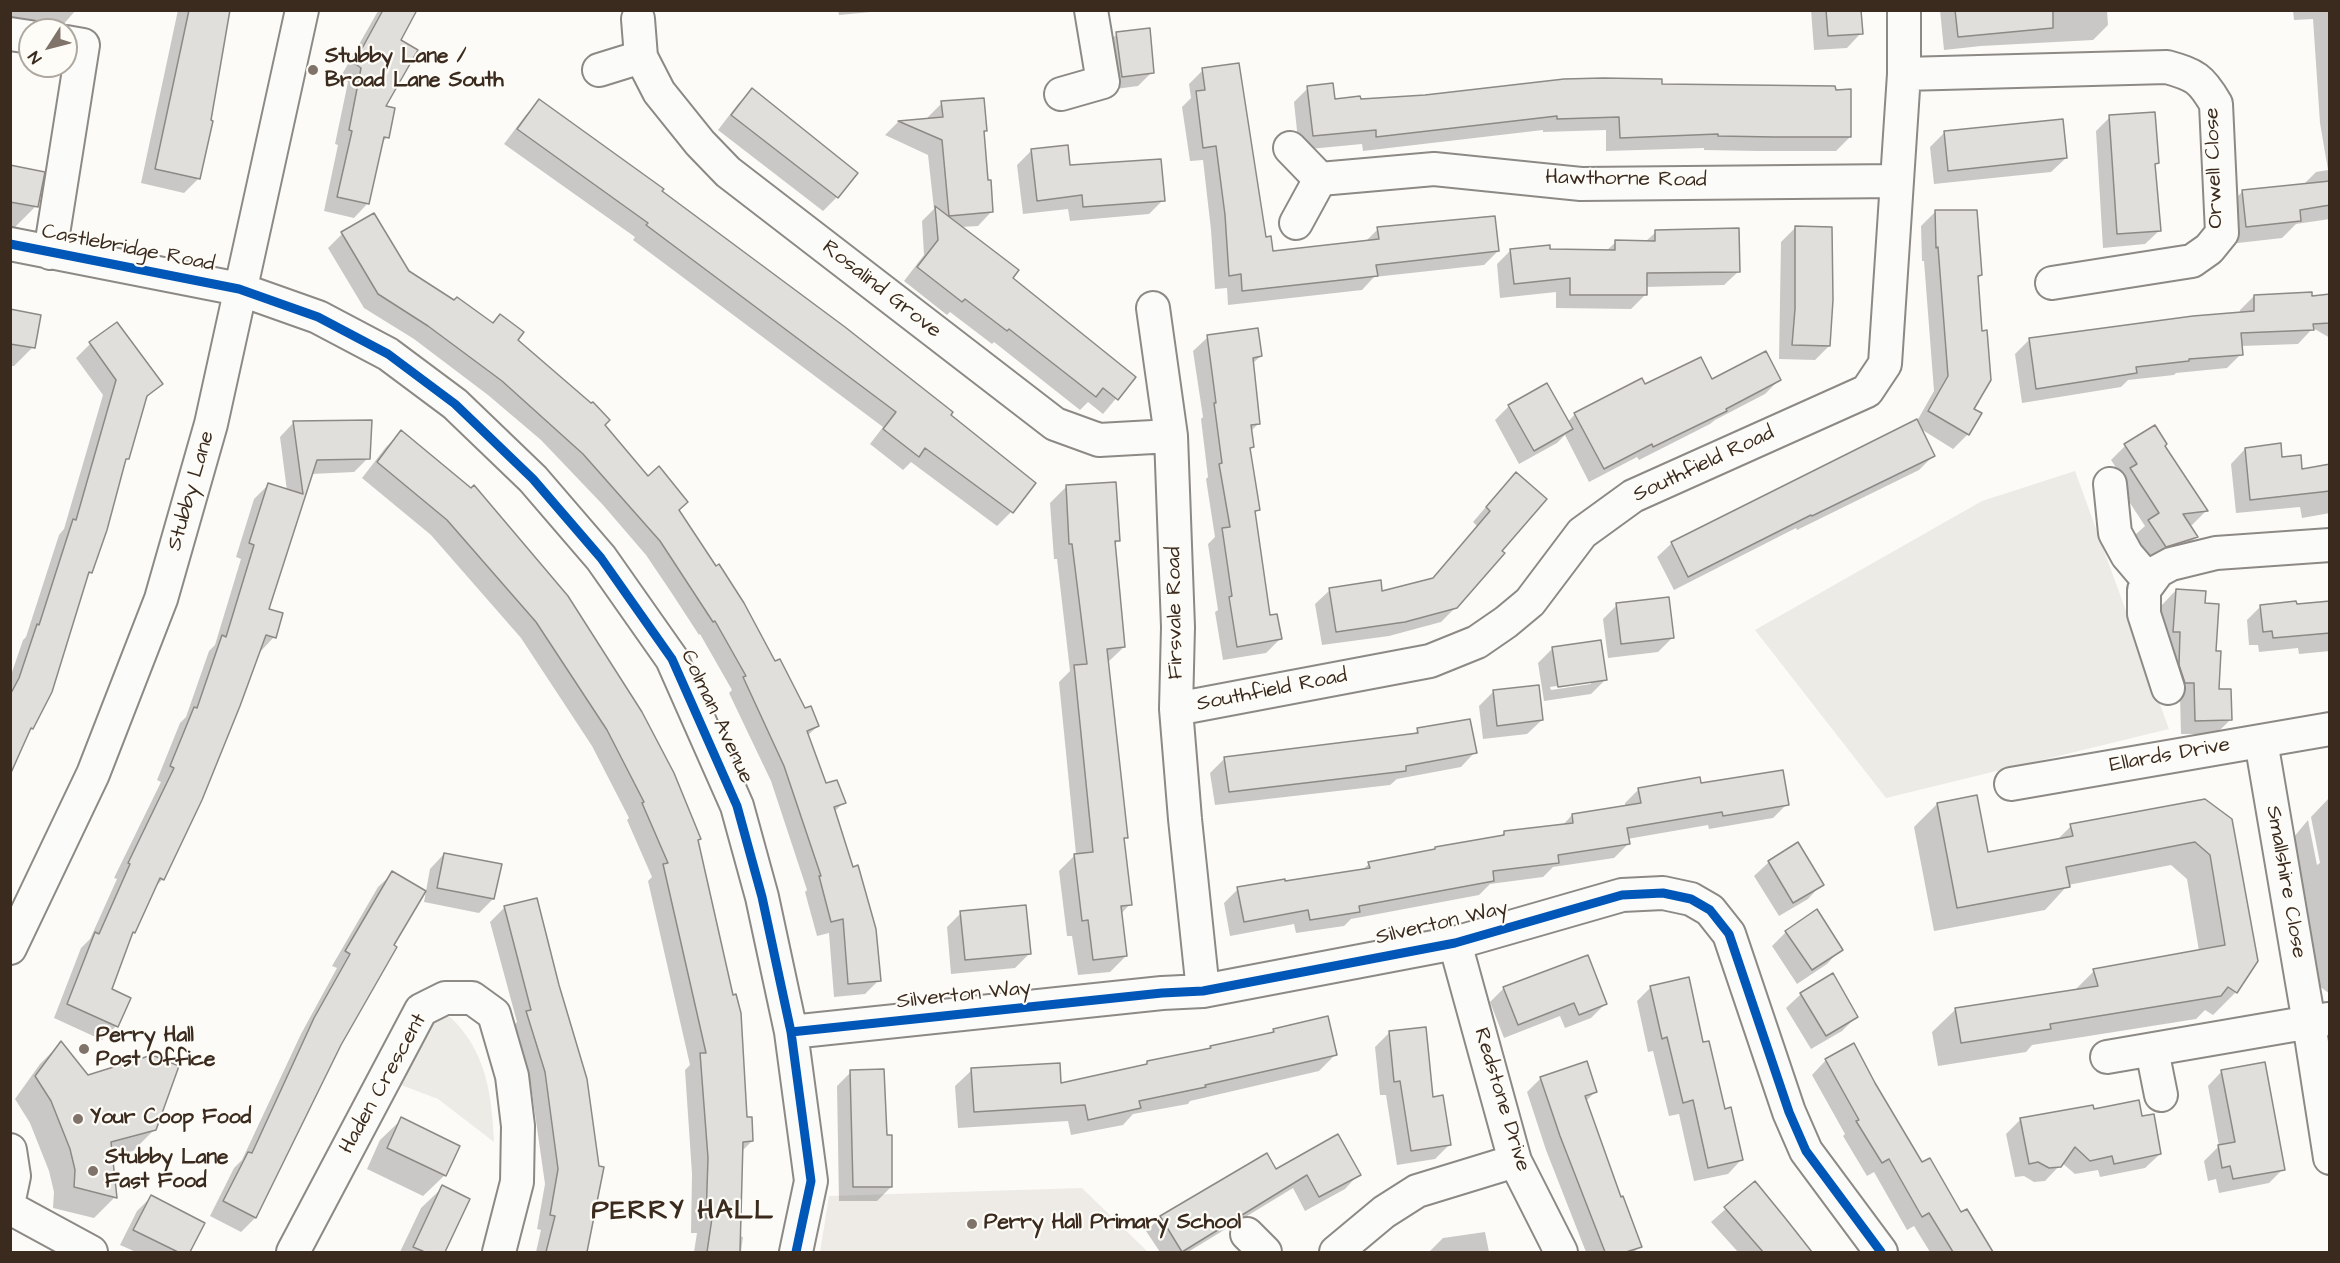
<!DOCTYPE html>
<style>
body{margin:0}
#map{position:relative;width:2340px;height:1263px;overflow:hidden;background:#fcfbf8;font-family:"Architects Daughter",sans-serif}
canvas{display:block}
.frame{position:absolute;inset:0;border:12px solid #3b2a1e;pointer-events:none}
.north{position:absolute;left:18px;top:18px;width:60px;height:60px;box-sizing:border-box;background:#fdfcf7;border:2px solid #afa8a0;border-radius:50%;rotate:234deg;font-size:16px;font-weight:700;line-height:24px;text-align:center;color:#3b2a1e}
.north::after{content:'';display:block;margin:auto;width:21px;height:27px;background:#7f736a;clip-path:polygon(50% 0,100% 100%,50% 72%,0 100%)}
</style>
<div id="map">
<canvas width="2340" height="1263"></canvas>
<div class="frame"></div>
<div class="north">N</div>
</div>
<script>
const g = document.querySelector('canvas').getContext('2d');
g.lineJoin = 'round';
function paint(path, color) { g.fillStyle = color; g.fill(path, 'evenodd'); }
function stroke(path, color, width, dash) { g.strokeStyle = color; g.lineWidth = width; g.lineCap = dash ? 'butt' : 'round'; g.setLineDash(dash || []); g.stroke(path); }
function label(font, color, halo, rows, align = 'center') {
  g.font = font + ' "Architects Daughter",sans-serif'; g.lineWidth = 4.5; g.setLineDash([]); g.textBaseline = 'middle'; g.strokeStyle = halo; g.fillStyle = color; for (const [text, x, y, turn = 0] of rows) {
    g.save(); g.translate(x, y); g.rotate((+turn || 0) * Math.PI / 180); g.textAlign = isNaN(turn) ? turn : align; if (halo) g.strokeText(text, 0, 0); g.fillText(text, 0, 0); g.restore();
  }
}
const built = new Path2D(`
 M1082 1188 1148 1252H820L829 1196Z`);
const green = new Path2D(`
 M2075 471 2169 729 1886 798 1755 630 1982 501Z
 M428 1016 450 1017C486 1050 492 1095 494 1142L438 1099 393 1082Z`);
const shadow = new Path2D(`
 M10 10H76L61 27 10 25Z
 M178 10H229L209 122H212L198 179 184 193 141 183Z
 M838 10H892L839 15Z
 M1811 10H1859L1861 33 1847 48 1814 50Z
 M1940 10H2107L2108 25 2093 40 1981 46 1944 50Z
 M2293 10H2330V219L2296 224 2282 238 2229 244 2225 209 2242 192 2302 186 2316 172 2328 170 2320 123 2313 19 2294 20Z
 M378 11H416L399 41 384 107 387 137 381 144 368 203 354 218 324 211 338 145 335 144 348 82 340 78Z
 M1117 34 1152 72 1138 86 1108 90 1102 48Z
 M1203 70 1264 238 1272 253 1364 243 1378 229 1498 251 1484 265 1374 277 1362 290 1228 305 1227 288 1215 289 1211 230 1203 160 1190 161 1182 107 1191 98 1189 84Z
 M1661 86 1850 137 1836 151H1758L1704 150V148L1606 151V130L1543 132V130L1363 151 1362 144 1299 150 1294 102 1308 88 1334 101H1359Z
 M752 90 837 197 823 211 718 130 738 104Z
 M539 101 660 192 1034 483 1011 512 997 526 911 462 903 470 870 444 883 427 633 240 635 237 504 144 525 116Z
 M942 103 985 130 982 133 992 211 978 226 961 227 1011 278 1134 377 1103 414 1088 402 1080 410 994 342 992 344 950 312 947 315 904 281 924 255 922 221 934 209 928 155 885 135 898 122 928 120V117Z
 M2110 117 2158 163 2154 166 2160 230 2145 244 2103 248 2096 131Z
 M1944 133 2066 158 2051 172 1934 184 1930 147Z
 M1031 151 1163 200 1149 214 1070 221 1068 209 1023 214 1017 165Z
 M10 166 36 206 10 232Z
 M1935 212 1981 275 1977 279 1972 409 1980 414 1968 434 1953 449 1921 429 1933 456 1919 470 1797 530 1796 528 1674 590 1657 557 1672 543 1917 421 1934 391 1924 261H1922L1921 226Z
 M1795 228 1829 346 1815 360 1779 359 1781 242Z
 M1656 232 1739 271 1724 285 1645 287V295L1631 309 1556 308V292L1500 298 1497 264 1511 250 1606 251 1616 242H1645Z
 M342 234 491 324 500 316 515 341 603 425 678 511 804 710 818 726 807 736 826 785 844 802 834 812 879 980 865 994 834 997 829 933 817 936 805 892 807 890 771 781 729 693 732 690 700 634 699 635 671 592 646 555 603 505 541 440 488 395 414 339 364 308 328 248Z
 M2254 296H2330V338L2313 328 2298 344 2241 346V354L2227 368 2176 373 2174 375 2128 380 2121 387 2022 403 2015 354 2030 339 2240 314V310Z
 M10 311 33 347 14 366H10Z
 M1208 337 1261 356 1252 364 1259 423 1251 431 1252 447 1249 450 1258 510 1254 514 1269 617 1280 639 1266 653 1223 660 1215 612 1218 610 1208 544 1215 537 1206 479 1208 477 1201 419 1203 417 1193 351Z
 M90 344 161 384 144 400 91 572 85 578 32 728 27 734 10 769V678L23 640 26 637 59 535 64 529 103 395 76 358Z
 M1779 380 1765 394 1715 420 1710 424 1639 460 1637 457 1589 482 1565 435 1557 443 1519 464 1495 420 1509 406 1567 423 1575 414 1645 386 1711 381Z
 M294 422 368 458 354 472 311 474 267 610 274 637 260 652 258 651 163 879 154 888 130 935 110 990 116 1026 102 1040 54 1018 81 948 90 939 117 879 114 878 161 782 157 780 180 723 186 717 209 651 215 645 241 559 236 557 254 499 268 485 287 491 280 437Z
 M401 432 696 841 746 1119 752 1141 741 1152 739 1236 743 1237 741 1252H694L697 1233H691L692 1174 685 1070 690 1065 648 881 652 877 627 820 629 818 592 746 521 638 431 535 362 478 386 447Z
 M2125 446H2163L2206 511 2192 525H2189L2196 537 2182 551 2151 560 2135 535 2145 526 2117 483 2123 478 2111 460Z
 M2245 449 2281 458 2301 471 2330 465V513L2302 518 2300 507 2236 513 2231 464Z
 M1066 487 1118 541 1114 545 1124 647 1107 663 1126 837 1123 841 1130 904 1121 914 1126 956 1110 972 1078 975 1072 936H1067L1059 871 1076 854 1059 682 1070 671 1057 559H1054L1050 503Z
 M1502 488 1500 551 1456 607 1441 622 1389 636 1322 645 1315 604 1330 590 1381 593 1431 580 1477 526 1473 522Z
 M2176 590 2204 605 2215 652 2218 691 2231 719 2216 734H2181L2180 697 2159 646 2162 605Z
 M2330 603V651L2299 654 2298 648 2259 652 2258 645H2249L2247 620 2261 606Z
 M1617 605 1672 638 1658 652 1608 658 1603 619Z
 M1552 649 1606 679 1591 694 1544 701 1538 663ZM1591 681V684L1551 690 1550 687Z
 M1493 692 1542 720 1527 734 1483 739 1479 706Z
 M1418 730 1475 752 1461 767 1397 779 1390 785 1215 805 1210 773 1225 758 1412 736Z
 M1700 785 1787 804 1773 818 1709 829 1708 825 1627 839 1628 844 1614 858 1553 867 1543 877 1490 884 1479 895 1351 919 1344 926 1296 933 1294 924 1230 936 1224 903 1238 889 1362 870 1369 864 1432 852 1435 848 1500 837 1504 833 1562 826 1572 815 1625 807V803L1639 789Z
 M2330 797V994L2307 977 2283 850 2308 820 2317 865 2320 863 2311 817Z
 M2205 800 2236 992 2213 1015 2205 1010 2196 1019 2032 1045 2026 1052 1938 1066 1932 1032 1956 1009 2074 991 2094 971 2199 951 2187 879 2171 865 2068 885 2045 910 1934 931 1914 827 1937 804 1987 853 2057 840 2071 826Z
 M1797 844 1822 884 1808 899 1779 916 1754 876 1769 862Z
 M444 854 493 899 479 913 424 902 430 869Z
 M393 873 392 946 339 1044 255 1218 241 1232 210 1216 234 1168 242 1160 301 1034 337 968 332 966 378 887Z
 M536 899 593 1223 585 1252H536L541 1230 537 1229 545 1184 531 1086 513 1027 517 1022 490 922 504 908Z
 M961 913 1029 954 1015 968 951 974 947 927Z
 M1786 932 1841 949 1827 964 1797 984 1772 946Z
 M1651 987 1702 1044 1742 1159 1728 1174 1694 1181 1679 1114 1669 1116 1653 1051 1648 1052 1637 1001Z
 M1504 988 1605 1004 1591 1018 1565 1028 1560 1016 1504 1038 1490 1002Z
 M1801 994 1856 1017 1842 1031 1811 1049 1786 1008Z
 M1274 1030 1335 1055 1319 1071 1190 1101 1188 1104 1133 1114 1123 1125 1071 1135 1068 1121 958 1128 955 1086 972 1070 1060 1085 1143 1067 1147 1063 1208 1051 1211 1047 1270 1034Z
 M1389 1033 1449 1145 1435 1159 1397 1165 1386 1095H1380L1375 1047Z
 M61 1043 87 1077 155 1129 133 1151 111 1157 115 1197 94 1218 53 1208 54 1192 49 1171 30 1123 15 1099 40 1064Z
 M1826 1060 1873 1084 1922 1164 1960 1214 1966 1211 1991 1252H1930L1914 1226 1907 1230 1874 1172 1867 1176 1843 1136 1845 1134 1812 1075Z
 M2222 1071 2283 1169 2269 1183 2219 1193 2216 1179 2208 1181 2204 1161 2219 1146 2208 1086Z
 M851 1072 885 1137 891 1187 877 1201H839L837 1086Z
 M1541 1078 1596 1091 1585 1102 1620 1198 1640 1246 1634 1252H1586L1546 1150 1527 1092Z
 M2092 1107 2093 1110 2141 1118 2160 1154 2145 1168 2100 1177 2098 1170 2075 1174 2062 1163 2045 1181 2034 1182 2024 1176 2015 1177 2006 1134 2020 1120Z
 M402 1119 445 1175 423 1196 367 1169 380 1140Z
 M1276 1171 1359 1174 1345 1189 1305 1211 1293 1188 1188 1252H1160L1146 1231 1161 1217Z
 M1755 1183 1811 1252H1738L1711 1222Z
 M443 1187 468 1200 443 1252H400L421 1208Z
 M151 1197 203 1223 188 1252H136L120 1245 137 1211Z
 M1485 1232 1489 1252H1429L1443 1238Z`);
const building = new Path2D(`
 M189 10H230L211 120 213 121 200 179 155 169Z
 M383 10H417L401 40 418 50 386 106 395 108 389 138 384 137 369 204 337 197 352 131 349 130 361 68 354 63Z
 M1826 10H1861L1863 34 1828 36Z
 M1955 10H2053V28L1958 37Z
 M1150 28 1154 73 1122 77 1116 32Z
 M1239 63 1266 237 1271 236 1273 251 1379 239 1377 227 1495 216 1499 251 1376 265 1378 276 1242 291 1241 274 1229 276 1225 215 1216 146 1203 148 1196 91 1205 90 1202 68Z
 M1603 78 1662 79V84L1835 86 1836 90 1851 89V137H1774L1718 136V134L1620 138 1619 117 1557 119V116L1376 137V130L1313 136 1307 86 1333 83 1335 99 1360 96 1361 99 1425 95 1564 79Z
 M752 88 858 173 838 198 731 115Z
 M984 98 987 131H984L988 180H991L993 212 949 216 942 140 898 121 943 117 941 101Z
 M539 99 664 189 662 191 845 327 953 412 951 415 1036 483 1013 513 925 448 919 457 883 429 896 412 646 225 648 223 517 129Z
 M2155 112 2159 163 2155 164 2161 231 2117 234 2109 115Z
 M2063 119 2067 158 1948 171 1944 131Z
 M1068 145 1070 165 1161 159 1165 201 1083 207 1082 195 1037 201 1031 149Z
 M10 165 45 172 38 207 10 202Z
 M2330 181V205L2300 210 2301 221 2246 227 2242 190Z
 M935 206 1019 270 1013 278 1136 377 1118 400 1103 388 1096 397 1009 329 1007 331 965 299 962 302 917 267 938 240Z
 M1935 210H1977L1982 275 1978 276 1982 331 1987 330 1991 380 1974 409 1982 413 1969 435 1928 411 1948 376 1938 247 1936 248Z
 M374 213 409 271 454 300 457 297 493 323 500 314 524 332 518 340 591 403 593 402 610 420 605 425 648 476 659 466 688 502 679 510 716 566 719 564 744 603 775 661 780 659 805 708 811 706 819 726 807 731 826 783 837 780 846 803 834 807 853 867 858 865 876 929 881 981 848 984 843 919 831 922 819 876H821L784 766 743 677 746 676 715 621 713 622 660 541 583 454 502 381 428 326 378 294 341 232Z
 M1795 226 1832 227 1833 300 1830 346 1792 345 1795 309Z
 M1739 228 1740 272 1647 273V295H1570V278L1514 284 1510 249 1550 245V249L1615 250V240L1655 241V230Z
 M2312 292V296L2330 294V323L2313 324 2314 330 2241 333 2243 355 2189 359V361L2136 367 2137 373 2036 389 2029 338 2193 316 2254 311V295Z
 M10 309 41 315 35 348 10 344Z
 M117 322 163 384 147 396 129 459H126L107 530 92 573 89 572 52 692 33 729 31 728 10 775V695L19 678 37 624 39 625 73 519 76 520 116 380 89 342Z
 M1258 328 1262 356 1253 358 1260 424 1251 425 1254 447 1250 448 1260 510 1255 511 1270 615 1277 614 1282 639 1237 647 1229 597 1232 596 1222 528 1230 527 1219 464 1222 463 1214 403H1216L1207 335Z
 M1766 351 1781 380 1726 409 1727 411 1653 447 1652 444 1604 469 1574 413 1642 378 1645 384 1701 357 1712 379Z
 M1547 383 1573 429 1534 451 1508 405Z
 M1917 419 1935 456 1812 516 1811 515 1688 577 1671 542Z
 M372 420 370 459 317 460 269 609 283 613 276 638 266 635 240 706 202 800 164 880 160 878 135 933 133 932 112 989 131 998 118 1027 67 1004 95 932 99 934 130 864 128 863 174 768 170 766 194 707 197 708 222 635 226 637 254 545 249 543 268 483 303 494 293 421Z
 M2155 425 2167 444 2165 446 2208 511 2183 514 2198 537 2166 547 2148 520 2159 513 2130 468 2137 464 2124 444Z
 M401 430 471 488 474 485 568 596 642 712 674 773 701 839 698 840 733 995 736 994 741 1013 747 1117H752L753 1141 743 1142 740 1252H707L712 1218H706L708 1158 700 1053H706L663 864 668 863 642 803 644 802 607 730 536 622 447 520 377 462Z
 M2281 443 2282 457 2301 455 2302 469 2330 464V491L2250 500 2245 448Z
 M1516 472 1547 499 1502 551 1505 553 1457 608 1405 622 1336 632 1329 588 1381 580 1382 591 1433 578 1490 511 1486 507Z
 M1116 482 1120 541H1115L1125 647 1107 649 1128 838H1124L1132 905 1121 906 1127 956 1093 960 1088 920 1082 921 1074 854 1093 852 1074 665 1087 664 1072 544H1069L1066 485Z
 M2176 589 2206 591 2205 603 2219 604 2216 651H2221L2219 689H2231L2232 720 2195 721 2194 683H2185L2179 665 2180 632H2173Z
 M1669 597 1674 638 1621 644 1616 603Z
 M2296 601 2297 604 2330 601V633L2273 638 2272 631 2263 632 2260 605Z
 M1601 640 1607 680 1558 687 1552 647Z
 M1539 685 1543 720 1497 726 1493 690Z
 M1470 719 1477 753 1406 766V771L1229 792 1224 757 1418 733 1417 728Z
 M1783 770 1789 805 1723 816 1722 812 1627 828 1630 844 1558 855 1559 863 1493 871 1494 881 1359 906 1360 912 1310 920 1308 910 1244 922 1237 887 1285 879V881L1370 868 1368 862 1435 849V847L1504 835V831L1573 823 1572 814 1641 803 1638 788 1700 777 1701 783Z
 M1977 795 1988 852 2073 836 2070 824 2205 799 2232 819 2258 961 2237 993 2228 987 2221 996 2050 1024 2051 1029 1961 1043 1955 1008 2098 986 2093 969 2225 945 2210 855 2195 842 2066 867 2070 887 1957 908 1937 803Z
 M1798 842 1824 885 1793 903 1768 861Z
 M444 853 502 864 494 899 437 888Z
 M392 871 426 891 394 945 397 947 341 1045 256 1218 223 1201 248 1152 252 1153 314 1018 350 954 345 951Z
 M537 898 559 985 587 1079 599 1166 604 1167 587 1252H546L555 1216 550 1215 558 1169 545 1072 526 1011 531 1010 504 906Z
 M1026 905 1031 954 965 960 960 911Z
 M1817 909 1843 950 1812 970 1785 931Z
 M1588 955 1607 1004 1579 1015 1574 1003 1518 1025 1503 987Z
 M1833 973 1858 1017 1826 1036 1800 993Z
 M1689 977 1703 1042 1709 1041 1725 1109 1731 1107 1743 1160 1708 1168 1693 1100 1683 1103 1667 1037 1662 1039 1650 986Z
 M1328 1016 1337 1055 1205 1085 1206 1087 1139 1101 1141 1108 1088 1120 1085 1105 974 1112 971 1068 1060 1063 1061 1083 1147 1064V1061L1211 1048 1210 1046 1274 1032 1273 1029Z
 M1426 1027 1433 1097 1443 1095 1451 1145 1411 1151 1400 1081 1394 1082 1389 1031Z
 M61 1041 88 1075 152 1055 179 1066 156 1130 111 1142 117 1198 74 1187 75 1170 70 1149 51 1101 35 1076Z
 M1854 1043 1875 1083 1922 1162 1930 1158 1961 1212 1967 1209 1993 1252H1953L1929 1213 1922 1217 1889 1159 1882 1163 1856 1121 1859 1120 1825 1059Z
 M1587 1061 1597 1092 1585 1096 1621 1197 1623 1196 1642 1247 1626 1252H1605L1560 1136 1540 1077Z
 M2265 1062 2285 1170 2233 1179 2230 1166 2222 1168 2218 1145 2235 1142 2221 1070Z
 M884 1069 887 1135H892V1187H853L850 1070Z
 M2139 1100 2142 1116 2154 1114 2161 1154 2114 1164 2112 1156 2090 1161 2075 1147 2061 1167 2049 1168 2038 1162 2029 1164 2020 1118 2093 1105 2094 1109Z
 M401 1117 460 1146 446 1176 387 1148Z
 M1338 1134 1361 1175 1319 1197 1307 1175 1182 1252 1160 1216 1267 1153 1276 1169Z
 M1755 1181 1786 1219 1812 1252H1763L1724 1207Z
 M442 1185 470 1199 445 1252H425L413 1247Z
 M151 1195 205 1223 190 1252H178L133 1230Z`);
const minor = new Path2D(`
 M638 19 641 57 659 92 700 143 728 172 1055 424 1099 440 1171 436
 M10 34 30 37
 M599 70 641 57
 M1904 74 2167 67C2195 75 2201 78 2216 104L2222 233 2209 249 2192 261 2052 283
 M1061 94 1103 82 1091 10
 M1290 148 1320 179 1296 223
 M1320 179 1434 169 1581 184 1897 181
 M10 244 239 289 318 317 388 354 455 404 533 479 601 558 672 659 737 806 762 897 791 1032 811 1181 796 1252
 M50 253 83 45 66 42
 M1153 308 1171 436 1178 627 1176 709 1185 819 1203 991
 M2110 484 2115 533 2127 555 2150 582
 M2168 688 2144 614V590L2158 571 2171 564 2216 553 2330 545
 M1176 709 1430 661 1477 642 1506 622 1530 602 1582 533 1633 496 1867 391 1885 364 1904 74V10
 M2261 741 2309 1023 2330 1158
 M2011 784 2330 729
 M1455 943 1515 1161 1561 1252
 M10 948 93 774 161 599 211 424 302 10
 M791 1032 1162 993 1203 991 1455 943 1622 895 1663 893 1691 899 1710 910 1729 934 1789 1112 1806 1151 1881 1252
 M2152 1050 2161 1095
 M2107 1057 2328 1019
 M10 1150 14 1176 10 1195
 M10 1208 91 1252
 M1247 1234 1265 1252
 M293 1252 421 1010 445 998H472L494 1014 512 1076 518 1126 517 1182 499 1252
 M1336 1252 1384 1212 1417 1191 1515 1161`);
const cycleway = new Path2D(`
 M10 244 239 289 318 317 388 354 455 404 533 479 601 558 672 659 737 806 762 897 791 1032 811 1181 796 1252
 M791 1032 1162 993 1203 991 1455 943 1622 895 1663 893 1691 899 1710 910 1729 934 1789 1112 1806 1151 1881 1252`);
const markers = [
 [313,70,6,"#7f736a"],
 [84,1049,6,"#7f736a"],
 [78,1119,6,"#7f736a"],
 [93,1171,6,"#7f736a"],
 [972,1224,6,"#7f736a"]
];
const poiNames = [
 ["Stubby Lane /",325,58],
 ["Broad Lane South",325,82],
 ["Perry Hall",96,1037],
 ["Post Office",96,1061],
 ["Your Coop Food",90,1119],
 ["Stubby Lane",105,1159],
 ["Fast Food",105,1183],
 ["Perry Hall Primary School",984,1224]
];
const streetNames = [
 ["Orwell Close",2215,168,-92],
 ["Hawthorne Road",1626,180,1],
 ["Castlebridge Road",128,249,11],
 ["Rosalind Grove",881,290,38],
 ["Southfield Road",1704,465,-25],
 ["Stubby Lane",192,491,-74],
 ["Firsvale Road",1176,613,-91],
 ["Southfield Road",1272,691,-11],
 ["Colman Avenue",716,717,65],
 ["Ellards Drive",2170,756,-10],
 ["Smallshire Close",2285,882,80],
 ["Silverton Way",1442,924,-13],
 ["Silverton Way",964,996,-6],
 ["Haden Crescent",384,1084,-61],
 ["Redstone Drive",1501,1100,73]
];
const districtNames = [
 ["PERRY HALL",683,1212]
];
paint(built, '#eeebe7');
paint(green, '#edebe6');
paint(shadow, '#0003');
paint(building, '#e0dfdc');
stroke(building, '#8d8985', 1.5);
stroke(minor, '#8d8985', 36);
stroke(minor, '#fbfbf9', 32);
stroke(cycleway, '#0057b8', 9);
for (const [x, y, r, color] of markers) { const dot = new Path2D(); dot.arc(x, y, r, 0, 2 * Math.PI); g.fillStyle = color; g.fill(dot); stroke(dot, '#fdfcf7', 2); }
label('bold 21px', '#3b2a1e', '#fdfcf7', poiNames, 'left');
label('21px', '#3b2a1e', '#fdfcf7', streetNames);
g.letterSpacing = '1.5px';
label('bold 27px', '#3b2a1e', '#fdfcf7', districtNames);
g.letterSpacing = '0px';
</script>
